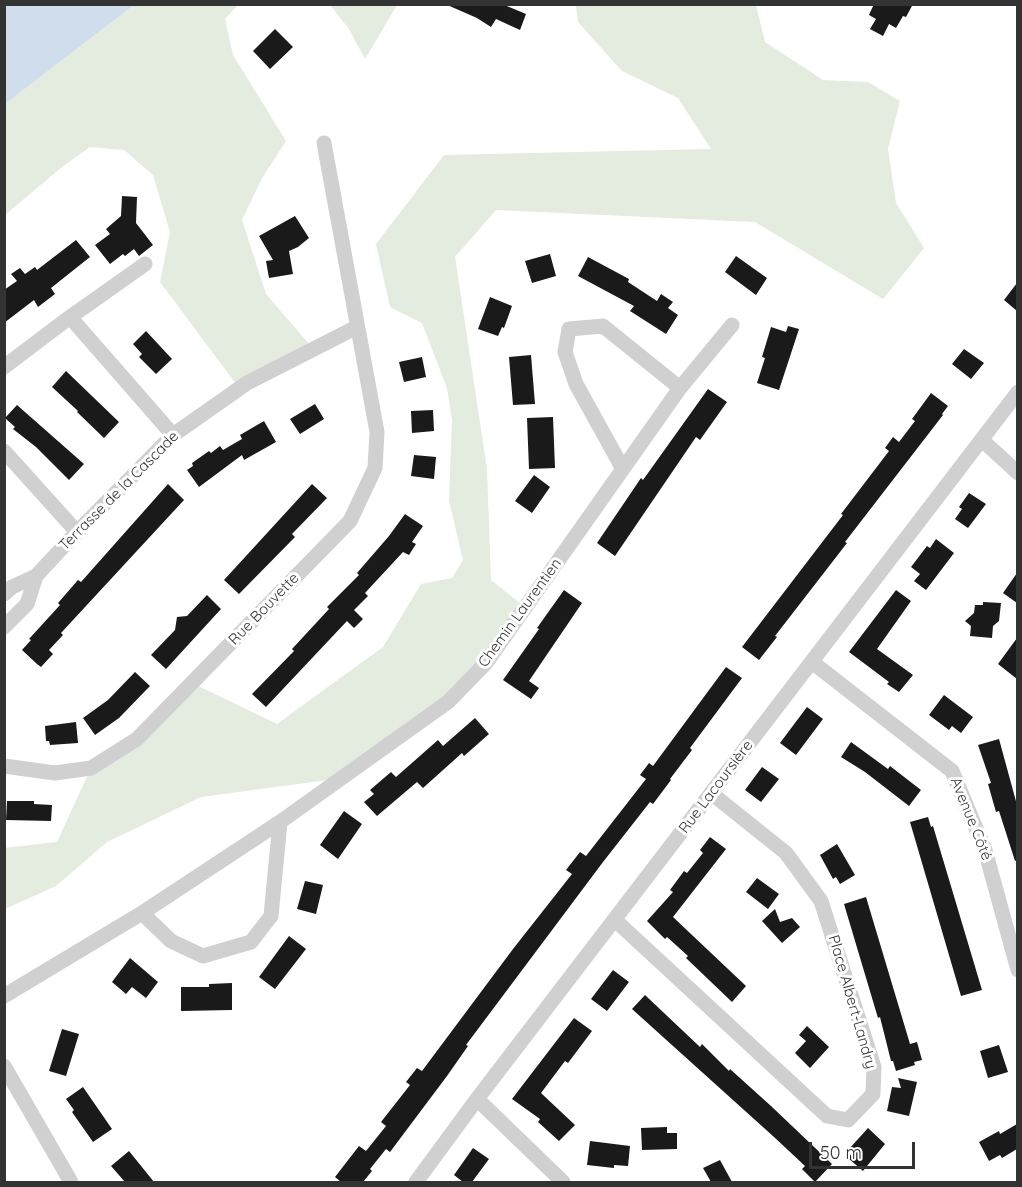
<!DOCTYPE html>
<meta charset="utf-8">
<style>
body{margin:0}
#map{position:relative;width:1022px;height:1187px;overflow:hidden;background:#fff;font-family:Quicksand,sans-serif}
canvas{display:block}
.frame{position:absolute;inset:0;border:6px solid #333;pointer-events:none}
.scale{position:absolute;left:809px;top:1142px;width:106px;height:27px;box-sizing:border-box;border:3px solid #333;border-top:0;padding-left:8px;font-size:18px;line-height:21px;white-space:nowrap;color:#333;-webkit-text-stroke:4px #fff;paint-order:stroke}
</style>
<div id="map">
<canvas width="1022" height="1187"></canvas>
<div class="frame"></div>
<div class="scale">50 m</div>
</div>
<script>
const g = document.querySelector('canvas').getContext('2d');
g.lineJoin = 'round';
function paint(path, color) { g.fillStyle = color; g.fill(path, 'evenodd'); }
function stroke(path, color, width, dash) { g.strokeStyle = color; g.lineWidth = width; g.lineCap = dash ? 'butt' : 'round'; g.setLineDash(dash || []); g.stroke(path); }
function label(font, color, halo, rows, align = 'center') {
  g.font = font + ' Quicksand,sans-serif'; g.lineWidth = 6; g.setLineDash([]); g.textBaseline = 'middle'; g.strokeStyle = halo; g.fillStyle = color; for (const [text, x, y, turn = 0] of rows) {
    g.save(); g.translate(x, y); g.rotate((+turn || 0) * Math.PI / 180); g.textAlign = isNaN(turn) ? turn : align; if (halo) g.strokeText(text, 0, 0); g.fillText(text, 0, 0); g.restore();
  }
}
const green = new Path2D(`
 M134 5H238L225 19 233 55 286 141 262 178 242 220 266 294 309 344 239 388 160 282 170 232 153 175 124 150 90 147 62 167 5 215V104Z
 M330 5H397L365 59 349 29Z
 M576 5H756L765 42 823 80 868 82 900 101 888 149 896 203 924 248 883 299 755 222 496 210 455 257 487 469 491 580 525 607 486 663 343 778 201 797 107 842 56 886 5 909 4 848 57 842 91 768 137 739 192 683 277 724 383 647 421 584 452 578 463 560 449 501 452 420 447 388 422 323 390 307 376 244 444 155 711 149 678 98 622 71 578 22Z`);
const water = new Path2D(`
 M5 4H134V5L5 104Z`);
const building = new Path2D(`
 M445 4H502L526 14 520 30 496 19 491 27 477 18Z
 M874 4H913L906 17 903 16 896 28 889 24 883 36 870 29 876 19 869 15Z
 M275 29 293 47 270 69 253 51Z
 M122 196 137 197 136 223 153 245 139 256 134 249 125 256 123 254 110 264 95 245 110 234 106 229 121 216Z
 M295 216 309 238 298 247 289 251 293 274 269 278 266 261 273 260 259 236Z
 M76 240 90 257 51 288 55 294 38 307 34 300 4 323V290L17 281 11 274 20 268 25 274 35 267 37 270Z
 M550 254 556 276 532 283 525 261Z
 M736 256 767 278 756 295 725 272Z
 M588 257 629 279 628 282 657 301 661 294 673 302 668 308 678 315 666 334 630 311 634 306 578 276Z
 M1017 283V311L1004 300Z
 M490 297 512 306 504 328 502 327 498 336 478 329Z
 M788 326 799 329 779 390 757 383 765 358 762 357 771 327 786 332Z
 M146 331 172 359 156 374 139 357 142 354 133 344Z
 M964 349 984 363 971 379 952 364Z
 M531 355 535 404 513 405 509 357Z
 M422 357 426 377 404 382 399 362Z
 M66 371 119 422 104 438 77 412 78 411 52 387Z
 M708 389 727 402 700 440 696 437 615 556 597 543 641 478 643 480Z
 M931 393 948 406 942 414 943 415 845 542 847 543 775 636 777 637 759 660 742 647 843 515 841 514 889 451 885 448 893 437 899 442 915 421 912 419Z
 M315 404 324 419 300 434 290 419Z
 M17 405 84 464 69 480 36 447 13 429 15 427 5 418Z
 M433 410 434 431 412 433 411 411Z
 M553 417 555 468 529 469 527 418Z
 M264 421 276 442 244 460 242 455 199 487 187 470 193 466 192 463 209 451 211 453 220 446 223 450 242 439 240 435Z
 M414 455 436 457 434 479 411 476Z
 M534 475 550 487 532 513 515 501Z
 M168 484 184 500 61 633 63 635 49 650 53 654 41 667 37 664 22 650 31 640 29 639 60 605 58 603 78 580 81 582Z
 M312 484 327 498 292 534 295 537 239 594 224 580Z
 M969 493 986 504 968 528 955 519 962 509 959 507Z
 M405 514 423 526 412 542 416 544 409 555 403 552 365 593 368 596 354 610 363 619 354 628 347 621 266 707 252 694 294 651 292 649 329 609 327 607 359 575 357 573 389 536Z
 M936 539 954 553 926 590 914 581 920 574 911 567 927 546 930 548Z
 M1017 573V603L1003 593Z
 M564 590 582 603 529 681 539 688 531 699 503 680 539 629 537 628Z
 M896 590 911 601 877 649 913 675 899 692 887 684 889 682 849 652Z
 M207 595 221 609 166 669 151 655 175 630 177 617 187 616Z
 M983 602 1001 603 999 621 993 626 992 638 970 636 971 626 965 621 974 613 975 605H983Z
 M1017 638V679L998 664Z
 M726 667 742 678 690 748 692 750 670 779 671 780 653 804 650 802 603 862 466 1045 468 1046 447 1076 390 1152 386 1149 370 1169 372 1171 363 1182H341L335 1177 359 1146 366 1151 386 1126 381 1122 410 1085 406 1082 417 1068 422 1071 513 949 572 874 566 870 580 852 586 856 646 779 640 775 649 763 653 766Z
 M135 672 150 686 119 718 95 735 83 718 108 700Z
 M944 695 973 717 961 733 952 726 949 730 929 715Z
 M807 707 823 719 796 755 780 743Z
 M475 718 489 734 464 756 462 753 423 788 417 782 377 816 364 802 374 794 370 790 391 772 396 777 438 740 443 746Z
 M76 722 78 743 50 745 49 741H46L45 726Z
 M999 739 1017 805V860L1015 861 999 811 996 812 988 784 991 783 978 745Z
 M851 742 888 769 890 766 921 790 909 806 865 772 841 757Z
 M762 767 779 779 761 802 745 790Z
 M7 801H34V804L52 805 51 821 6 820Z
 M344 811 362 824 338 859 320 845Z
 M928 817 931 827 933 826 982 990 961 996 910 822Z
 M710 837 726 849 673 917 746 986 732 1002 686 958 688 956 667 937 665 939 647 921 673 892 670 890 684 871 687 873 703 853 700 850Z
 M837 844 855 875 840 884 836 877 833 879 820 855Z
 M757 878 779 894 768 909 746 892Z
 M305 881 323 885 316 914 297 909Z
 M866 897 910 1044 917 1042 922 1060 914 1062 915 1065 896 1071 893 1061H891L880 1017 878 1018 844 904Z
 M775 909 780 922 792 918 800 927 782 943 762 921Z
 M289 936 306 949 275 989 259 977Z
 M130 958 158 982 146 998 132 987 126 994 112 982Z
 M613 970 629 982 607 1011 591 999Z
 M232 983V1010L181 1011V987H209V984Z
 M645 995 700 1047 702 1044 729 1071 730 1069 771 1106 832 1164 815 1182 802 1169 805 1166 774 1137 632 1009Z
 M574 1018 592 1031 568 1063 565 1061 541 1093 575 1125 559 1141 538 1122 540 1119 512 1099Z
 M807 1026 829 1047 810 1068 795 1053 806 1041 799 1035Z
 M62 1029 79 1034 66 1076 49 1071Z
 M999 1045 1008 1072 988 1078 980 1051Z
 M898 1078 917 1082 909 1116 887 1111 892 1087 901 1088Z
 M83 1087 112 1129 93 1142 72 1112 74 1110 66 1099Z
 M1017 1124V1149L1002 1158 1000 1155 989 1161 979 1142 999 1131 1000 1134Z
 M667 1127V1133H677V1149L642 1150 641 1128Z
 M868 1128 885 1144 863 1171 848 1158 853 1152 849 1149Z
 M590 1141 630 1146 628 1166 614 1165V1168L587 1165Z
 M473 1148 489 1159 472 1182H463L454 1175Z
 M129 1151 154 1182H125L111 1166Z
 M720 1160 732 1182H711L703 1168Z`);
const minor = new Path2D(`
 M70 317 173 435
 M4 367 70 317 145 264
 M982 440 1018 473
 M4 451 77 532
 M623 469 576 384 565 352 569 329 603 326 680 388
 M4 594 12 587 36 576 77 532 173 435 247 383 357 327
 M4 627 27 604 36 576
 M812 662 952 771 985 850 1018 970
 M4 766 55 773 91 768 137 739 350 521 375 468 377 432 324 143
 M142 913 171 941 203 956 251 942 271 916 280 822
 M615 920 827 1116 848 1120 873 1094 874 1067 821 901 786 853 711 793
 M4 996 142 913 280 822 448 702 486 663 680 388 732 325
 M4 1066 71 1182
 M477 1099 563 1182
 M416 1182 477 1099 1018 392`);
const streetNames = [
 ["Terrasse de la Cascade",119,491,-45],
 ["Rue Bouvette",264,609,-46],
 ["Chemin Laurentien",520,613,-54],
 ["Rue Lacoursière",716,787,-53],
 ["Avenue Côté",971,819,68],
 ["Place Albert-Landry",852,1002,74]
];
paint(green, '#e4ebdf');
paint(water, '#cfdded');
paint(building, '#1a1a1a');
stroke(minor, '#d0d0d0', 15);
label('15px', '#333', '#fff', streetNames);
</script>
